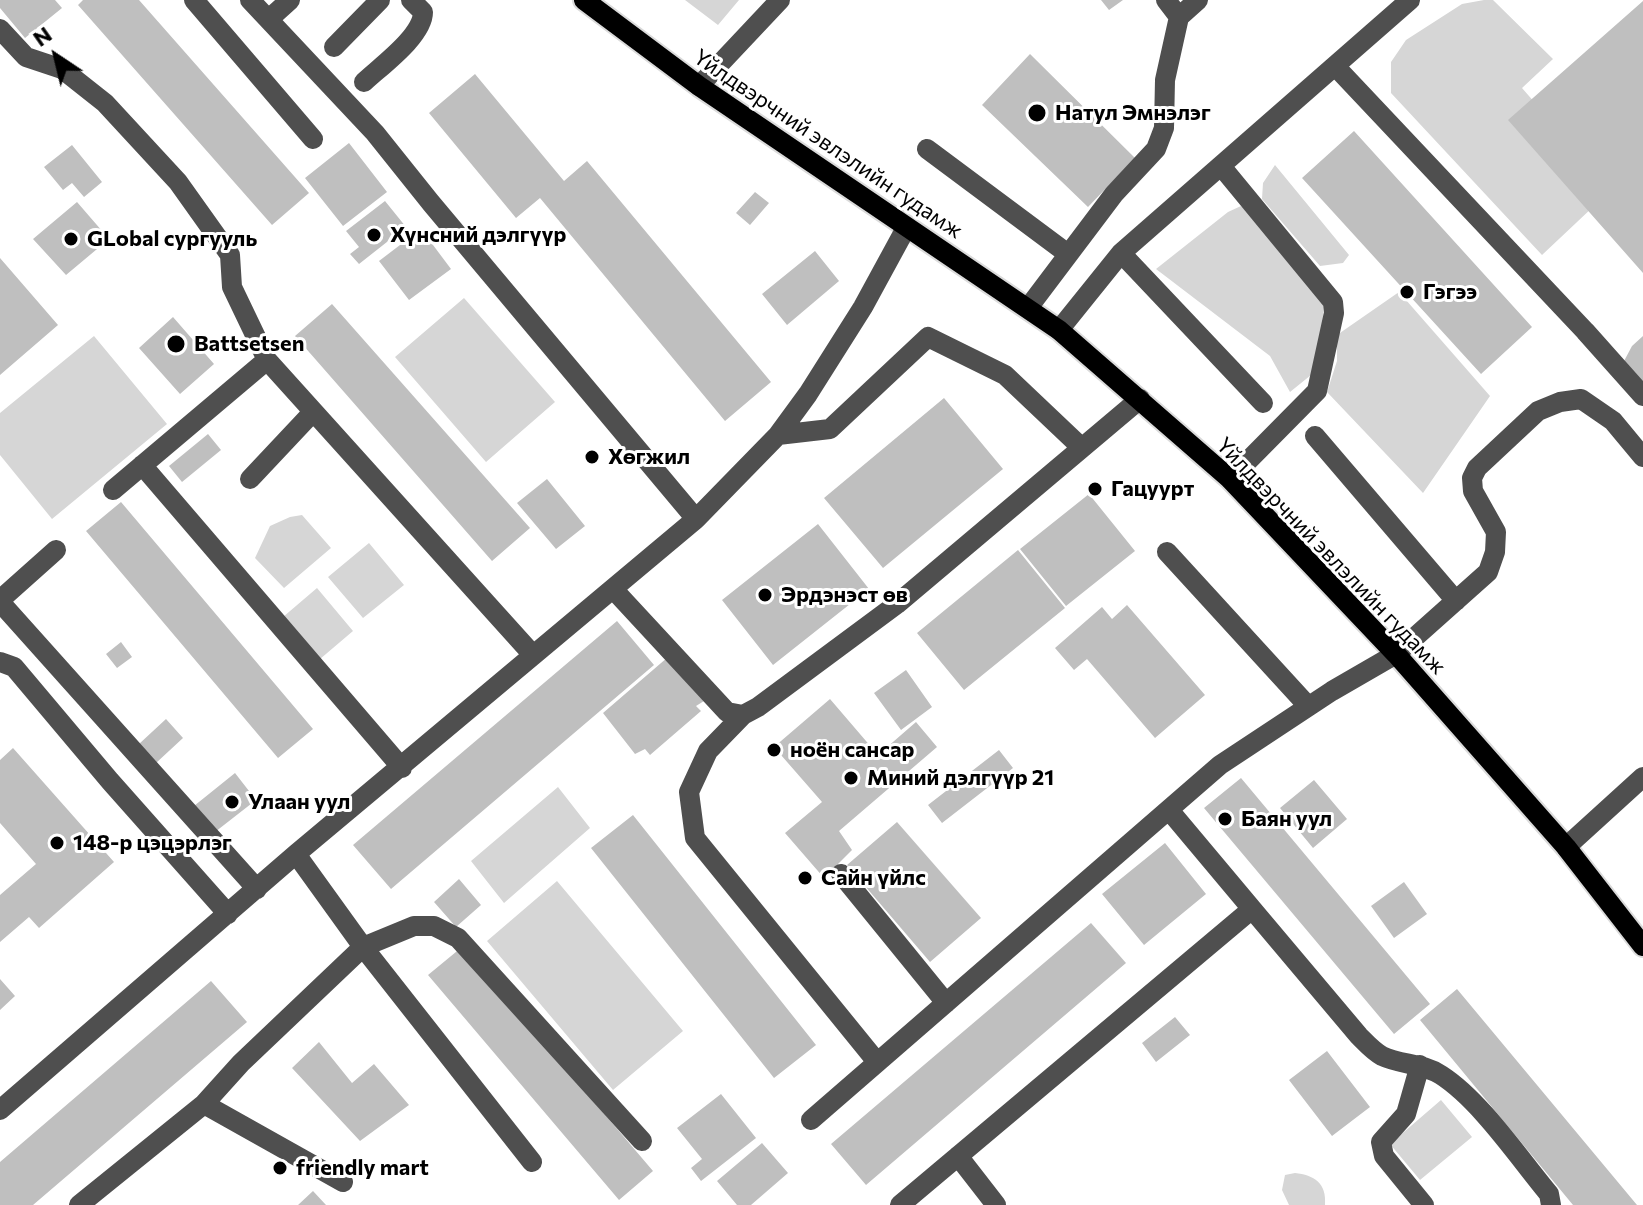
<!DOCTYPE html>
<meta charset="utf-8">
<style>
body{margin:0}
#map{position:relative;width:1643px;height:1205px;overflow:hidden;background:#fff;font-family:Commissioner,sans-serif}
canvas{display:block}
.north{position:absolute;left:16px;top:16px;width:80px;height:80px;-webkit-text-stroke:6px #fff;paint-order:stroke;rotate:325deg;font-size:22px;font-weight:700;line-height:32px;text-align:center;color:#000}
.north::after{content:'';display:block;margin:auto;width:28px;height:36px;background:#000;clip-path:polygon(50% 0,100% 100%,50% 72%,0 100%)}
</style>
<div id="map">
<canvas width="1643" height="1205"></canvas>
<div class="north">N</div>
</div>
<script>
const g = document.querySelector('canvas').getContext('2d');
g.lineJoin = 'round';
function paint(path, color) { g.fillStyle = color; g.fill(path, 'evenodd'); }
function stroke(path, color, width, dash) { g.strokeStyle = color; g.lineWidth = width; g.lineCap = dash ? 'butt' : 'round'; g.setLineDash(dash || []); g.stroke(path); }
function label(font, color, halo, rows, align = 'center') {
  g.font = font + ' Commissioner,sans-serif'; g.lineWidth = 6; g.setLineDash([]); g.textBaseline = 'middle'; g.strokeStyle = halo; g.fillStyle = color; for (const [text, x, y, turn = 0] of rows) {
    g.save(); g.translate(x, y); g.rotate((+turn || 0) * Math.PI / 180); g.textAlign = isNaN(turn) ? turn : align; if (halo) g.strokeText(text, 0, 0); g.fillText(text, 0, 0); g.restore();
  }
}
const green = new Path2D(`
 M685 0H739L718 25Z
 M1484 0H1493L1553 59 1522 88 1611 190 1542 255 1391 93V62L1406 40 1462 4Z
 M1275 165 1349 255 1343 263 1320 266 1262 199 1263 183Z
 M1241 206 1325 289 1322 329 1311 375 1290 392 1270 356 1156 269 1228 212Z
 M1399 292 1490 396 1423 493 1327 392 1337 361V335Z
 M464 298 555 402 486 462 395 357Z
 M94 336 167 424 52 519 0 455V413Z
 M302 515 331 548 284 588 255 558 270 526 290 517Z
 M369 543 404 585 363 618 328 577Z
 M317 588 353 631 313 665 276 623Z
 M558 787 590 828 504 903 471 861Z
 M557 881 683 1031 613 1090 487 941Z
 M1441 1100 1472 1137 1420 1180 1390 1144Z
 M1295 1173C1314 1175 1327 1183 1325 1205H1289L1282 1190 1285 1175Z`);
const building = new Path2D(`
 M0 0H55L62 8 25 38 0 8Z
 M83 0H139L309 193 272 225 78 5Z
 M1101 0H1123L1109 10Z
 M1643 1V273L1508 120Z
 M1030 54 1135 158 1088 207 982 105Z
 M475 74 564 181 587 161 771 382 725 421 540 198 516 218 429 113Z
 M1354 131 1532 327 1481 374 1302 178Z
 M349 143 387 192 343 226 305 178Z
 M72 145 102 182 84 197 72 183 63 190 44 167Z
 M755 192 769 203 750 225 736 213Z
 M385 201 406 227 359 264 350 254 359 247 346 231Z
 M77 202 109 239 66 275 33 239Z
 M421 229 451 269 409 300 379 261Z
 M815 251 839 281 787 325 762 294Z
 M0 258 58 325 0 375Z
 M332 304 530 528 492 561 295 336Z
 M173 317 214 364 180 394 139 348Z
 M1643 336V402L1623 363 1632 346Z
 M944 398 1003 469 883 568 824 498Z
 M208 434 221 450 182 482 169 466Z
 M547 479 585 526 556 549 517 503Z
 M1089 494 1135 551 1066 606 1020 549Z
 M121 502 313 729 278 758 86 531Z
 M818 524 869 589 773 665 722 600Z
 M1018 550 1065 608 964 690 917 633Z
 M1127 605 1205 695 1155 738 1087 659 1074 670 1055 648 1102 607 1112 619Z
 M617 621 654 665 391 889 353 845Z
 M121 642 132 657 117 668 106 654Z
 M668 657 704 701 696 706 701 711 650 755 645 749 635 754 603 713Z
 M906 670 932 707 901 730 874 693Z
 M830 699 878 755 916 722 937 747 839 831 852 850 824 878 785 833 822 802 774 747Z
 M166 719 183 738 156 763 139 744Z
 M13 748 114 862 39 928 29 917 0 942V895L36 864 0 823V760Z
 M999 750 1013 768 942 823 928 805Z
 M235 773 256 800 215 832 194 806Z
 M1241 778 1430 1004 1394 1034 1204 808Z
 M1314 780 1347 819 1313 848 1280 808Z
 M633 815 816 1045 774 1078 591 848Z
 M897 822 981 918 930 962 847 865Z
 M1165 843 1206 894 1144 945 1102 894Z
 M459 879 481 905 456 927 434 902Z
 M1404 882 1427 914 1394 938 1371 906Z
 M1091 923 1126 963 866 1185 831 1144Z
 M462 947 653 1171 619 1200 428 975Z
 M0 979 15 996 0 1010Z
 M211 981 247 1022 33 1205H0V1162Z
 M1457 989 1637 1205H1573L1420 1020Z
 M1175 1017 1190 1035 1156 1062 1142 1043Z
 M319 1042 352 1083 374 1064 409 1105 360 1141 292 1068Z
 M1327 1051 1370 1107 1332 1136 1289 1080Z
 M721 1094 756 1138 701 1181 691 1168 702 1159 677 1128Z
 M762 1143 788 1173 751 1205H737L717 1181Z
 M313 1191 326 1205H298Z`);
const minor = new Path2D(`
 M194 0 313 139
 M250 0 375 133 431 203 696 519
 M1166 0 1179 17
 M269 19 290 0
 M0 29 26 57 62 69 105 103 178 182 230 255 232 287 267 360 533 655
 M334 47 380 0
 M1335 66 1585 331 1643 396
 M364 82C381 66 423 36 423 12L411 0
 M699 86 780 0
 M927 149 1068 254
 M1221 166 1333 302 1334 313 1317 391 1230 479
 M1121 253 1263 403
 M1028 308 1114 194 1156 149 1164 128 1165 80 1179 17 1198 0
 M1059 330 1121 253 1410 0
 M778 435 830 429 928 337 1005 375 1082 448
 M1315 436 1456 601
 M142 465 402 768
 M250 479 313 412
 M113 490 267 360
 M1167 552 1308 706
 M614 590 727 712 743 715 758 707 897 604 1140 399
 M0 600 56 550
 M0 602 257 889
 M0 662 14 667 110 781 228 914
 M743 715 708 751 689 792 695 838 877 1062
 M1566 847 1643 777
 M296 854 363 947 532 1162
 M841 874 946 1003
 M1252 909 1359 1036C1366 1043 1373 1051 1382 1056 1401 1065 1423 1063 1441 1075 1480 1100 1519 1158 1549 1194L1551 1205
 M1420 1065 1406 1114 1381 1142 1384 1156 1424 1205
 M204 1104 343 1182
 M0 1110 296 854 696 519 778 435 808 394 863 307 906 228
 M811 1120 1220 765 1332 691 1396 654 1488 572 1495 552 1496 532 1473 491 1472 478 1477 468 1538 411 1560 402 1581 399 1613 421 1643 457
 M958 1156 996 1205
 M79 1205 204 1104 241 1063 363 947 414 926H434L458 938 642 1141
 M900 1205 1252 909 1169 810`);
const major = new Path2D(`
 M584 0 699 86 1059 330 1230 479 1396 654 1566 847 1643 946`);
const markers = [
 [1037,113,10,"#000"],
 [374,235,8,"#000"],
 [71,239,8,"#000"],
 [1407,292,8,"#000"],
 [176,344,10,"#000"],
 [592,457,8,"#000"],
 [1095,489,8,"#000"],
 [765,595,8,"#000"],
 [774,750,8,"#000"],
 [851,778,8,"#000"],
 [232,802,8,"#000"],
 [1225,819,8,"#000"],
 [57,843,8,"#000"],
 [805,878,8,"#000"],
 [280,1168,8,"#000"]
];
const poiNames = [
 ["Натул Эмнэлэг",1055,113],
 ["Хүнсний дэлгүүр",390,235],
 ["GLobal сургууль",87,239],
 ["Гэгээ",1423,292],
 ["Battsetsen",194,344],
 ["Хөгжил",608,457],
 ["Гацуурт",1111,489],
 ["Эрдэнэст өв",781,595],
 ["ноён сансар",790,750],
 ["Миний дэлгүүр 21",867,778],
 ["Улаан уул",248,802],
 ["Баян уул",1241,819],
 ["148-р цэцэрлэг",73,843],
 ["Сайн үйлс",821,878],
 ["friendly mart",296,1168]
];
const streetNames = [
 ["Үйлдвэрчний эвлэлийн гудамж",828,144,34],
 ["Үйлдвэрчний эвлэлийн гудамж",1331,556,46]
];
paint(green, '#d6d6d6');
paint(building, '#bfbfbf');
stroke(major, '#dbdbdb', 24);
stroke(minor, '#4f4f4f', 20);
stroke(major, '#000', 20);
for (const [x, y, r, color] of markers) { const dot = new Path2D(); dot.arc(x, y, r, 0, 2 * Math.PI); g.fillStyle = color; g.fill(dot); stroke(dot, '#fff', 3); }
label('bold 22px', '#000', '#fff', poiNames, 'left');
label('22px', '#000', '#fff', streetNames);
</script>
